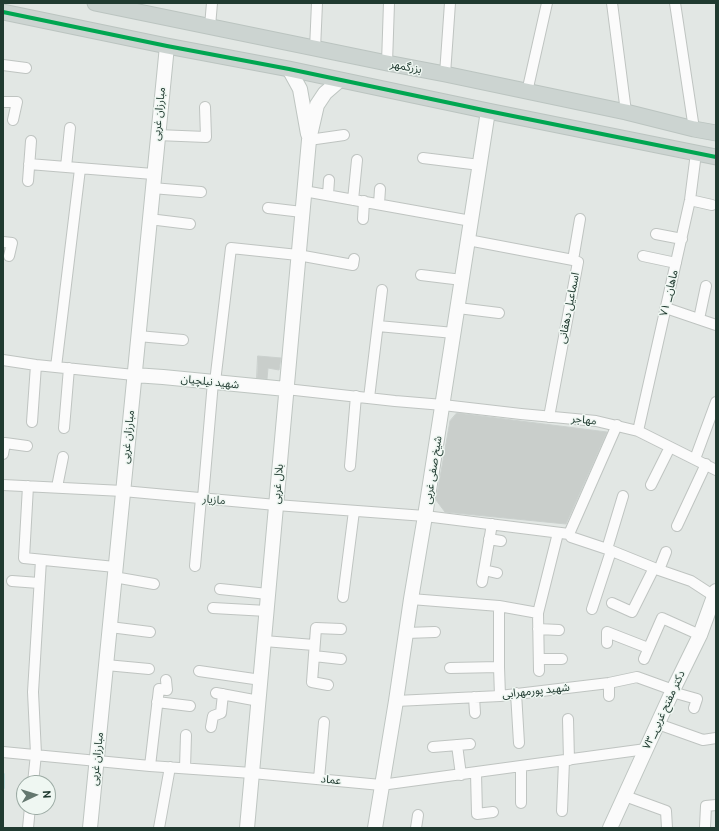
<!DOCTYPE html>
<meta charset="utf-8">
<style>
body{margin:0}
#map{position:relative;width:719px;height:831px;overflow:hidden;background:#e2e7e4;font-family:Cabin,sans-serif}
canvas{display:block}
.frame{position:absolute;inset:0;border:4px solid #203a30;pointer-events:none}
.north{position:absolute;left:16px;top:775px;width:40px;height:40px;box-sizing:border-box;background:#eff7f2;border:1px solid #9caba4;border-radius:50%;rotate:86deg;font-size:11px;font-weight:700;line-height:16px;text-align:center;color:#203a30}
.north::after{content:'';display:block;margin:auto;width:14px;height:18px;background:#64776f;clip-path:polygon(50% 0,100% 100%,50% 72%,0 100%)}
</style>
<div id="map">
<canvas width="719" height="831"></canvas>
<div class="frame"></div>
<div class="north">N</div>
</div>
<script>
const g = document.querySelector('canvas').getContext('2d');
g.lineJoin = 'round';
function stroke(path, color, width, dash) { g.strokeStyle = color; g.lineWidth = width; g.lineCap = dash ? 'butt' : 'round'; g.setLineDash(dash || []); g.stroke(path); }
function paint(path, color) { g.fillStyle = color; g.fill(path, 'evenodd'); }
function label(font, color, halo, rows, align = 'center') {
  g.font = font + ' Cabin,"Noto Sans Arabic",sans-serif'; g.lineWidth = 3; g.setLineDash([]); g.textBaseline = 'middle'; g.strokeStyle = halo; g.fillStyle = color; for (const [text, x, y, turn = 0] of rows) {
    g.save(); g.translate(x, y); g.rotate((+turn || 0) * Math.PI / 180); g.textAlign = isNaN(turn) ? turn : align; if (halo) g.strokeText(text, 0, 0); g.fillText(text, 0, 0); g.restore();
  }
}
const stream = new Path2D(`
 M3 774V788`);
const building = new Path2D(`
 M258 356 281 358 279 370 268 368 267 379 257 378Z
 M457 413 607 432 566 524 445 512 436 500 450 421Z`);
const street = new Path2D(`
 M612 3 626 112
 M675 3 694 129
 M210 26 212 3
 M315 49 317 3
 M387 63 389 3
 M3 65 26 68
 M445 74 450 3
 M527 92 547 3
 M3 102H17L13 120
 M157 135 206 137 205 107
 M309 140 344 135
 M423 158 480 165
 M29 164 153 174
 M66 167 70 128
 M28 181 31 141
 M152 188 201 192
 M304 191 471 221
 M328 195 329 180
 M353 200 357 160
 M690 200 712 205
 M379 204 380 189
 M268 208 302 212
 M149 219 190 224
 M363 219 364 201
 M656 234 682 239
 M468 240 573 260 578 262 549 417
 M3 242 12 243 9 256
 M643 256 676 263
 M573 260 580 219
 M421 275 462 280
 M458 308 499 313
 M666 308 716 325
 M699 319 706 286
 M378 326 454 333
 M138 336 183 340
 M3 360 36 365 134 375
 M56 367 80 169
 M215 382 231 248 298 255 353 265 354 259
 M286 389 395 401 443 405 521 414 596 421 638 431 716 470
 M369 398 382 290
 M32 422 36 365
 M64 428 69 368
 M638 431 690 200 696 153
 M3 454 5 443 27 446
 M695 459 716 402
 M350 466 356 396
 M3 485 123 491 276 505 425 516 569 534
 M651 485 670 447
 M28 486 24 558 115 567
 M57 487 63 457
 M203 498 213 382
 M677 526 706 464
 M569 534 571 537 607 549 659 570 691 581 714 596H716
 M569 534 617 425
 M489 539 501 541
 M607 549 623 496
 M195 566 201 498
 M484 570 497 573
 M659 570 666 552
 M114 577 154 584
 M12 581 39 583
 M482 582 492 524
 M220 589 268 594
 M343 597 354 511
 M411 599 499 606 538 613
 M612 603 632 612 654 568
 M499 606V667L500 696
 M213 608 267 611
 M592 609 611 551
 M110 627 150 632
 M538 629 559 630
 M406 633 435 632
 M264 641 314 645
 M607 643V632L648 648
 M314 656 341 659
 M539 659H562
 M644 659 662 618 700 635
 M106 665 149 669
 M450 668 499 667
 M199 671 261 680
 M539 671 538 613 558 533
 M609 683V696
 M328 685 312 682 316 628 341 629
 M672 692 697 699 694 708
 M216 693 259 701
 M516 693 519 743
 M474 697 475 713
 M396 701 500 696 609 683 637 677 673 690
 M157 702 190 706
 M568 719 569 760
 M658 724 703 740 716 738
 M211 727 213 716 221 713 223 694
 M457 745 461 775
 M433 747 470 744
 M3 752 150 766 252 773 381 785 646 749
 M150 766 159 689 167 690 166 680
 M521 766V803
 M185 768 186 735
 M476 773 477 814 493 812
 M319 779 324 722
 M33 783 36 754 33 692 41 560
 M625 796 666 811 667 828
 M562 811 564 761
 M705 827 706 806 716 805
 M28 828 30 807
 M159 828 170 767
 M416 828 418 815`);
const secondary = new Path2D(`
 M289 69 300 89 308 134
 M134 375 163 377 286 389
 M90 828 167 46
 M247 828 309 140 317 105 325 93 340 80
 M375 828 396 701 411 599 425 516 488 111
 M610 828 673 690 700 635 716 591`);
const primary = new Path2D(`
 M95 3 387 63 445 74 626 112 694 129 716 133
 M3 12 167 46 289 69 488 111 716 157`);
const bus1 = new Path2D(`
 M3 12 167 46 289 69 488 111 716 157`);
const streetNames = [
 ["بزرگمهر",406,67,11],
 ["مبارزان غربی",159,114,-84],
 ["۷۱ _ماهان",669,293,-76],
 ["اسماعیل دهقانی",569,308,-79],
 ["شهید نیلچیان",210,382,6],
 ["مهاجر",584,420,6],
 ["مبارزان غربی",128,437,-84],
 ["شیخ صفی غربی",433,470,-81],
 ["بلال غربی",278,484,-85],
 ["مازیار",214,500,5],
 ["شهید پورمهرابی",536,691,-6],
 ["۷۳_دکتر مفتح غربی",664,710,-65],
 ["مبارزان غربی",97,759,-84],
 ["عماد",331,780,6]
];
stroke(stream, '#a1d6d7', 3);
paint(building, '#c9cecb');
stroke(building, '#cad0cd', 1);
stroke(street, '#bfc4c1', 12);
stroke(secondary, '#bec5c1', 16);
stroke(primary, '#bbc4c0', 17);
stroke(street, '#fbfbfb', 10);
stroke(secondary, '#fbfbfb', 14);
stroke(primary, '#ccd4d1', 15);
stroke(bus1, '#00a651', 4);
label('11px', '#203a30', '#eff7f2', streetNames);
</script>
